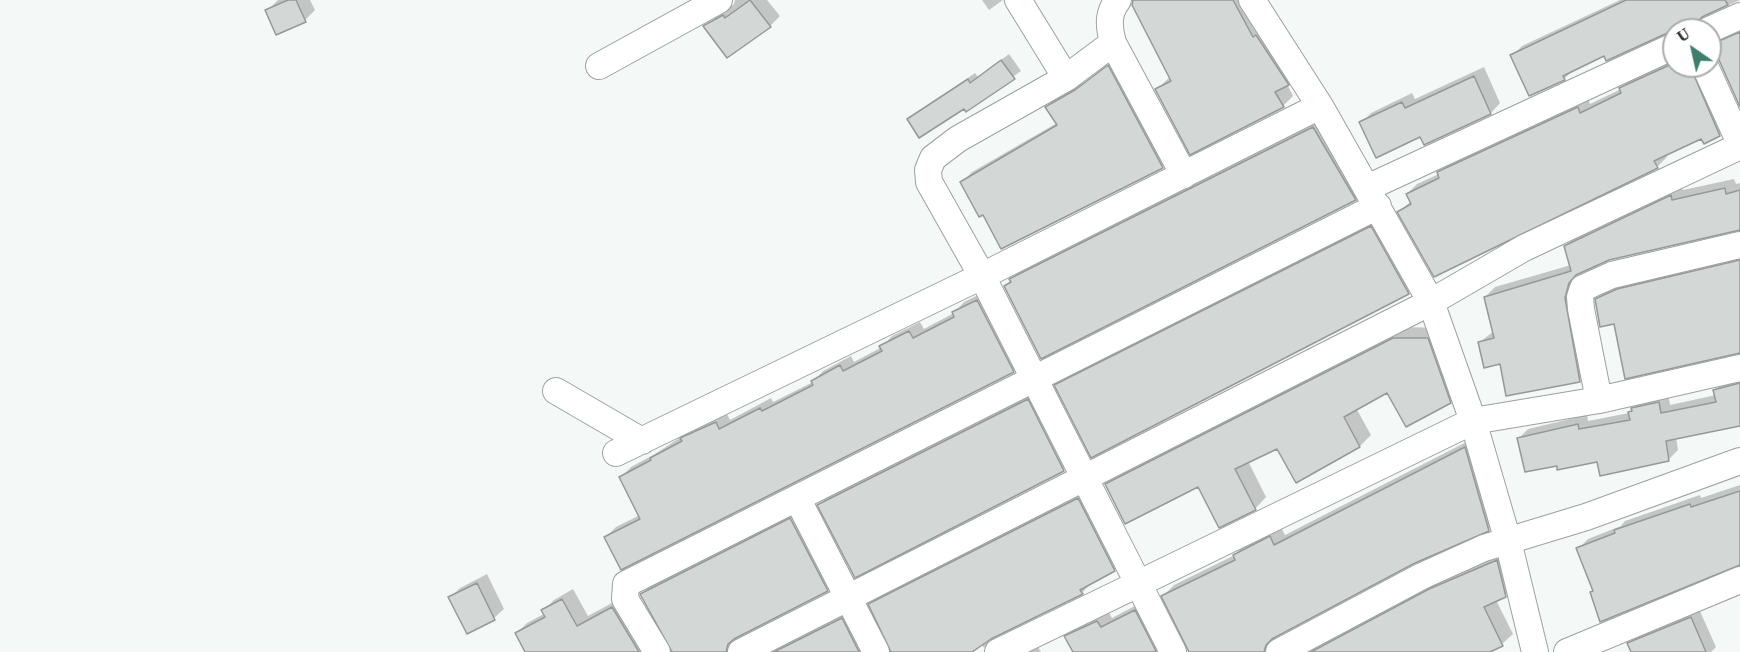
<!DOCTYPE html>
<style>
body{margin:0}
#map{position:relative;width:1740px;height:652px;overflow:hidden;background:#f4f8f7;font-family:"Source Serif 4",serif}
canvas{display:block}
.north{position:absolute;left:1662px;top:18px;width:60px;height:60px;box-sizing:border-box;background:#fff;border:2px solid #abacac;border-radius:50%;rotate:326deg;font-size:16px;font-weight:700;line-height:24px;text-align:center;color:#2e302f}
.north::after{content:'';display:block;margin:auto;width:21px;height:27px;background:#3e7e6d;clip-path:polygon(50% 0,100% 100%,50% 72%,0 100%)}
</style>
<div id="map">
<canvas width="1740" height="652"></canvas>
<div class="north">U</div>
</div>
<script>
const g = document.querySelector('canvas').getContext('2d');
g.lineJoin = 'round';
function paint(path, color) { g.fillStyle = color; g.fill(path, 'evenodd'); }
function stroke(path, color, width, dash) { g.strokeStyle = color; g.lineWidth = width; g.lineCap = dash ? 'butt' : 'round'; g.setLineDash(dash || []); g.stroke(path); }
const shadow = new Path2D(`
 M310 0 315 10 305 20 267 11 278 0Z
 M735 0H767L780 16 770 26H705L734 4Z
 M982 0H1003L989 10Z
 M1134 0H1249L1298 73 1287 84 1293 96 1283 106 1157 89 1170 77Z
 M1620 0H1740L1704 16 1709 30 1668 31 1605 54 1574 69 1564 79 1512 56 1522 46Z
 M1740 27V103L1720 59 1710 51V32Z
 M1009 54 1021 71 967 110 965 107 909 119 975 73 978 77Z
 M1118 57 1172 157 1162 167 983 213 962 182 972 172 1057 123 1047 107 1057 97 1087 81Z
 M1674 58V66H1703L1729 125 1720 135 1702 137 1665 154 1667 157 1657 167 1399 212 1411 201 1407 194 1417 184 1439 174 1449 163 1588 98 1590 104 1621 89 1630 78Z
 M1484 67 1500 103 1491 113 1425 143 1421 135 1361 123 1371 113 1412 93 1415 99Z
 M1323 118 1365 189 1355 199 1006 286 1021 270Z
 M1734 179 1736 184 1740 183V230L1608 259 1578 272 1574 287 1589 370 1579 380 1501 363 1480 342 1494 331 1485 297 1495 287 1571 265 1566 246 1576 236 1681 187 1683 190Z
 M1382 217 1419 283 1409 293 1092 456 1056 386 1067 375Z
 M1740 264V353L1615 322 1597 299 1606 290 1680 268 1683 278Z
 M988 290 1023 361 1013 371 606 537 616 527 640 515 620 478 631 467 655 454 693 429 726 412 730 420 771 398 773 402 813 382 823 371 851 356 854 362 882 347 892 336 920 322 924 329 954 313 964 302Z
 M1405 327 1439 328 1461 390 1450 402 1388 391 1356 408 1371 435 1360 446 1297 481 1278 447 1248 461 1266 497 1255 509 1219 526 1198 485H1106L1118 473Z
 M1740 377V424L1676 437 1678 450 1669 459 1558 464 1519 438 1528 429 1587 415 1588 421 1629 413 1642 399 1668 393 1670 405 1716 395 1715 390 1724 381Z
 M1038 390 1073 460 1063 470 819 505 829 495Z
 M1476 437 1499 519 1489 529 1414 561 1276 635V647L1280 652H1188V645L1163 596 1174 585 1235 555 1245 544 1281 527 1285 535Z
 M1740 485V564L1592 592 1594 590 1578 549 1588 539 1621 526 1625 521 1700 495 1701 498Z
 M1089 488 1125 559 1114 570 1092 582 1082 593 994 637 984 648 982 645 969 652H893L870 605 881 594Z
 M801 508 838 579 827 590 739 635 736 639 738 649 744 652H672V644L642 594 653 583Z
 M1508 550 1516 585 1505 595 1496 600 1513 634 1502 644 1487 652H1304L1441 579Z
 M487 574 504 609 494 618 468 632 450 598 460 588Z
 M573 589 588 616 623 597 658 652H527L517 633 527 623 544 614 543 611 554 600Z
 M1146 600 1174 652H1074L1066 637 1077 626 1108 611 1112 618Z
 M853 608 877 652H766Z
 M1699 609 1716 647 1711 652H1632L1629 644 1637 635Z
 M1037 645 1041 652H1023Z`);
const building = new Path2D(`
 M288 0H296L306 22 276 35 265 10Z
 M750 0 771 27 727 58 703 26 723 15 725 18Z
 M1133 0H1233L1253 37 1256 35 1289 85 1275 92 1284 107 1190 155 1155 89 1171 81 1132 5Z
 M1626 0H1725L1728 5 1702 17 1697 22 1694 30H1674L1606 61 1604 56 1563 76 1565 80 1529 96 1510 55Z
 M1740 32V107L1719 60 1710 52V45Z
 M1001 60 1015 79 966 112 964 109 919 138 907 119 968 79 970 83Z
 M1674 63V66H1690L1720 136 1704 144 1701 139 1654 161 1658 168 1434 277 1397 212 1411 204 1406 194 1439 178 1437 172 1578 107 1580 113 1621 93 1619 88Z
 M1108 65 1163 168 1001 249 983 215 979 217 960 182 1057 125 1045 107 1075 90Z
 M1474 76 1491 114 1424 145 1420 137 1376 158 1359 122 1402 102 1405 108Z
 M1313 127 1356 200 1041 359 1004 286 1011 282 1009 279Z
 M1725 188 1726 194 1740 190V230L1609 260 1576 275 1569 283 1565 298 1580 382 1506 396 1500 364 1484 368 1478 342 1494 338 1484 297 1571 271 1564 246 1671 195 1672 200Z
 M1371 226 1409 294 1091 458 1054 385Z
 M1740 260V353L1625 379 1614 324 1600 327 1595 299 1617 289Z
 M977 300 1014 372 621 570 604 537 640 519 619 477 651 460 650 458 682 441 680 438 716 422 719 429 760 408 762 411 813 385 811 381 840 365 843 371 882 351 879 346 909 331 913 338 954 317 952 312Z
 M1393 338H1428L1451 403 1406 427 1387 393 1344 417 1360 447 1296 483 1277 449 1235 469 1256 510 1219 528 1198 487 1125 524 1105 484Z
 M1740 383V426L1666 441 1669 461 1600 476 1597 462 1557 470V466L1525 472 1517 438 1578 424 1579 429 1630 420 1628 412 1632 411 1631 408 1659 402 1661 413 1716 402 1713 390Z
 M1028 399 1064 471 855 578 817 505Z
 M1465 447 1489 531 1415 563 1272 639 1266 645 1264 652H1189L1161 596 1235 560 1233 555 1270 536 1274 545Z
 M1740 491V565L1600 622 1590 592 1593 591 1576 548 1615 533 1614 530 1690 504 1691 507Z
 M1078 498 1115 571 1080 590 1083 594 991 639 972 652H891L868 604Z
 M790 518 828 591 734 639 728 644 726 652H672L640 594Z
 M1497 560 1506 597 1484 607 1503 646 1490 652H1311L1429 589Z
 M477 583 495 620 467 634 448 597Z
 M562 599 577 626 612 607 639 652H525L515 633 545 617 541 610Z
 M1135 610 1156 651 1153 652H1073L1064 636 1097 621 1101 627Z
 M1691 617 1706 652H1631L1627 643Z
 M842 618 859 652H774Z`);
const minor = new Path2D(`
 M1018 0 1066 78
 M1118 0C1107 14 1109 27 1113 43L1066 78 958 139 933 158 928 170 929 182 982 276 1173 652
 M1252 0 1320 106 1431 302 1473 421 1508 541 1535 652
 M1709 30 1740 16
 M1113 43 1184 175
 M599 66 719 0
 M1705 66 1740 143
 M1367 188 1674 46
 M556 391 642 441
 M1599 400 1581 309 1580 297 1583 288 1612 275 1740 245
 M616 453 982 276 1320 106
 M797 498 876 652
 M657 652 625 599 626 584 1378 206
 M741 652 1431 302 1524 248 1740 146
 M998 652 1473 421 1599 400 1740 368
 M1279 652 1422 576 1484 548 1586 517 1740 461
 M1567 652 1740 580`);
paint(shadow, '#0003');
paint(building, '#d3d7d6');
stroke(building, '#959997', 1.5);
stroke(minor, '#9da19f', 28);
stroke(minor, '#fff', 26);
</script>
